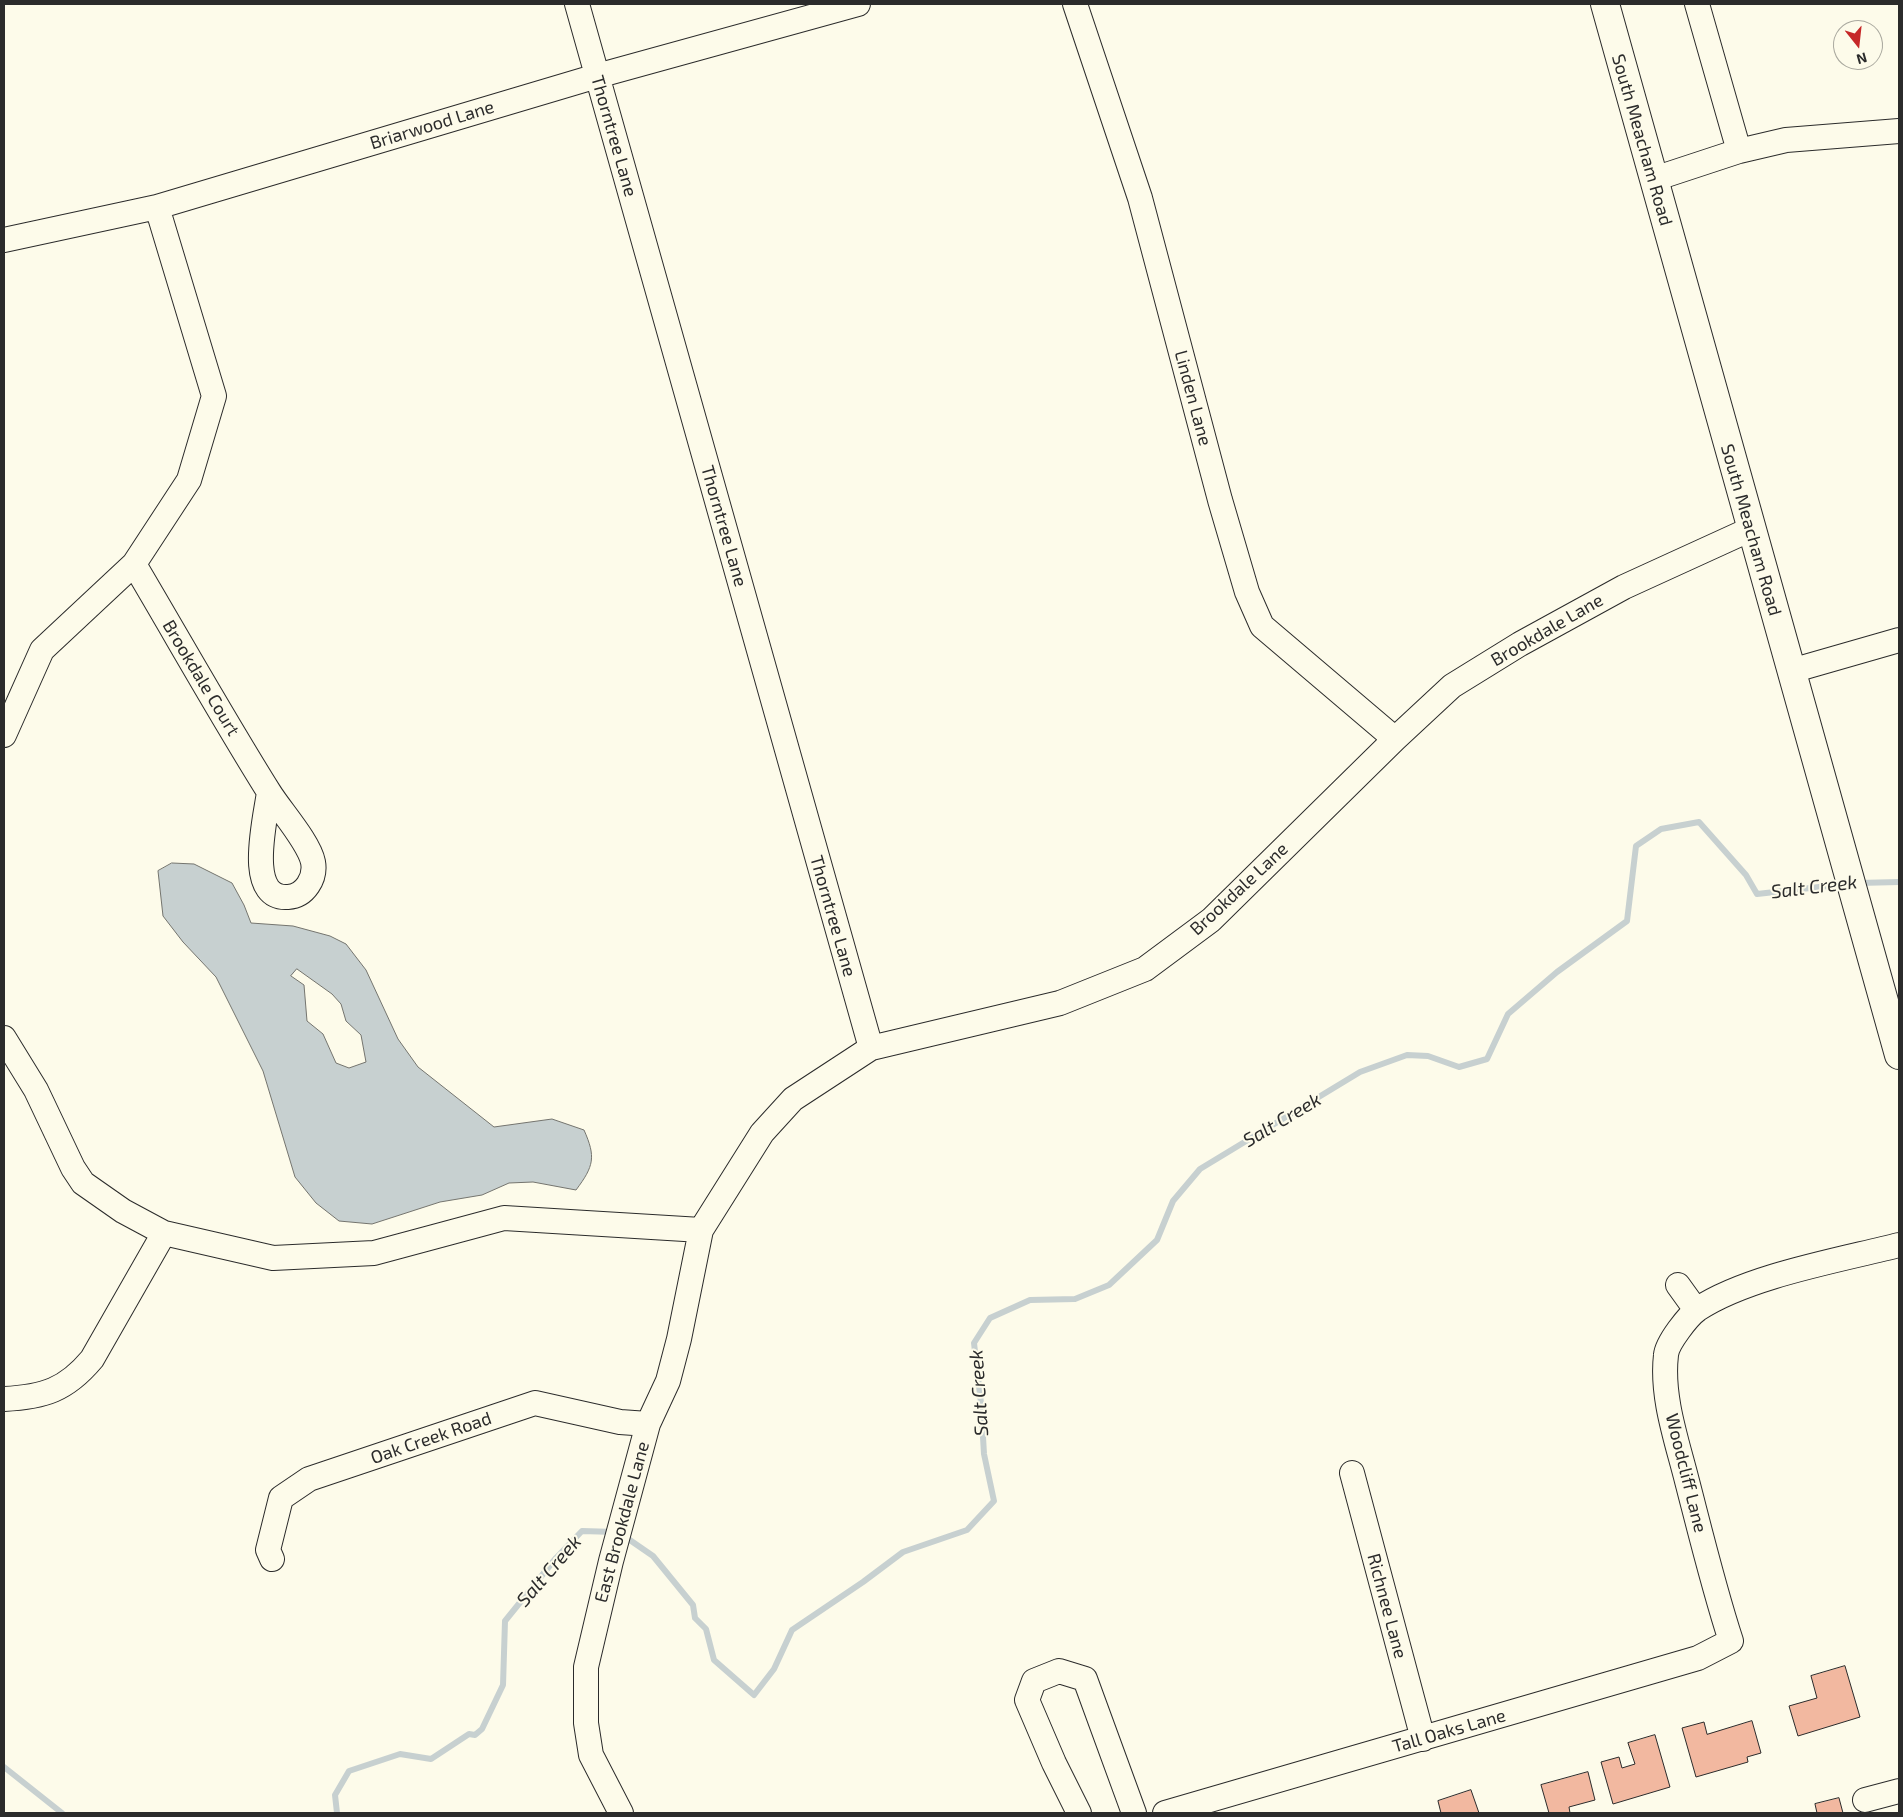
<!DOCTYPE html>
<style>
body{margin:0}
#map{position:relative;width:1903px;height:1817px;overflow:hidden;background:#fdfbea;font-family:"Exo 2",sans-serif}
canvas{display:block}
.frame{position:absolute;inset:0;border:5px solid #2b2b2b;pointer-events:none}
.north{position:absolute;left:1833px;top:20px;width:50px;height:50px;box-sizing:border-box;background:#fdfbea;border:1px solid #a9a89e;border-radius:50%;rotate:164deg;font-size:14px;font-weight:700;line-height:20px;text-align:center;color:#2b2b2b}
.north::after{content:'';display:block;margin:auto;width:18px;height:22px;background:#c62828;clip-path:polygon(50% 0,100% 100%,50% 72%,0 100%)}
</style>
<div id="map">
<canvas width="1903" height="1817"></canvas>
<div class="frame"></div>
<div class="north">N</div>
</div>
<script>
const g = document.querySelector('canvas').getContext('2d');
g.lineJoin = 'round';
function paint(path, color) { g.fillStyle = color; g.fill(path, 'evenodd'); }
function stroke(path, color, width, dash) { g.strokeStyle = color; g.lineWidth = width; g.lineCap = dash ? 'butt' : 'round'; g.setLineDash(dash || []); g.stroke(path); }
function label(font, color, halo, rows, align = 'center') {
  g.font = font + ' "Exo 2",sans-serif'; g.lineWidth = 4; g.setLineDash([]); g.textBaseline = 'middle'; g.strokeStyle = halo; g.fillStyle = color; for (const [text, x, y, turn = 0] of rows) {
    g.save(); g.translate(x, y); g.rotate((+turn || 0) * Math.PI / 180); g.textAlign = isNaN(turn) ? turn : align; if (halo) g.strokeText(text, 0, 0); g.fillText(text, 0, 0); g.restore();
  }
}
const water = new Path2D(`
 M172 863 194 864 232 883 244 905 251 923 293 926 330 936 346 944 366 970 398 1039 418 1067 494 1127 552 1119 584 1130C596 1157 594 1166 576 1190L533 1182 509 1183 482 1195 440 1202 372 1224 339 1221 316 1203 295 1177 263 1071 216 977 183 942 163 916 158 871ZM297 969 332 994 341 1004 346 1021 361 1035 366 1062 349 1068 336 1063 323 1034 307 1021 304 985 291 976Z`);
const stream = new Path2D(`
 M1858 883 1899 882
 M624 1536 653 1556 693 1605 695 1618 706 1629 714 1660 754 1695 774 1669 792 1630 863 1582 903 1552 967 1530 994 1501 984 1454 981 1403 974 1343 990 1318 1030 1300 1075 1299 1109 1285 1157 1240 1173 1201 1200 1169 1360 1072 1407 1055 1428 1056 1459 1067 1487 1059 1508 1014 1557 972 1627 921 1636 846 1661 829 1699 822 1746 875 1757 894 1846 884
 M4 1767 62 1813
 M337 1813 335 1795 349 1771 400 1754 431 1759 469 1734 475 1735 482 1729 503 1685 505 1621 556 1558 582 1531 615 1532`);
const building = new Path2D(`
 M1845 1666 1860 1717 1798 1736 1789 1706 1817 1698 1811 1676Z
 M1752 1721 1761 1753 1747 1757 1748 1762 1696 1777 1682 1728 1704 1722 1707 1734Z
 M1655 1735 1670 1787 1613 1804 1601 1762 1619 1757 1622 1768 1635 1764 1628 1743Z
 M1588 1772 1595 1800 1569 1807 1570 1813H1549L1541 1785Z
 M1471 1790 1479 1813H1441L1438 1801Z
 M1839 1798 1843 1813H1817L1815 1804Z`);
const minor = new Path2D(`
 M577 4 871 1048
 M1075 4 1140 198 1220 500 1247 592 1262 626 1395 739
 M1697 4 1739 151
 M1654 179 1739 151 1786 140 1899 131
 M4 240 157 207 597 76 858 4
 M134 564C179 640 222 717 269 792 280 810 309 842 313 862 316 878 305 896 288 897 244 900 266 817 269 792
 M1791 671 1899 640
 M4 735 42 650 134 564 189 480 214 396 157 207
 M4 1038 36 1090 73 1168 83 1183 123 1211 164 1233 273 1258 374 1253 504 1218 701 1230
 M1678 1285 1696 1310
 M4 1399C44 1397 66 1390 92 1359L164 1233
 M1352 1473 1423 1739
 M272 1559 268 1550 281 1498 309 1479 535 1403 620 1422 648 1424
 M1865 1800 1899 1791
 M621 1813 591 1755 586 1723V1667L611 1561 648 1424 668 1381 679 1339 701 1230 762 1133 793 1099 871 1048 1060 1003 1145 969 1211 920 1395 739 1452 686 1520 644 1624 587 1751 529
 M1079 1813 1054 1763 1027 1700 1034 1681 1059 1671 1085 1679 1134 1813
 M1165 1813 1698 1658 1731 1641C1714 1589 1701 1535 1687 1481 1677 1441 1661 1397 1666 1355 1667 1343 1688 1316 1698 1309 1748 1276 1840 1260 1899 1245`);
const major = new Path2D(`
 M1605 4 1899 1055`);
const streetNames = [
 ["Briarwood Lane",432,125,-17],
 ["Thorntree Lane",614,136,74],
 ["South Meacham Road",1642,140,74],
 ["Linden Lane",1193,398,75],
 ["Thorntree Lane",724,526,74],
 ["South Meacham Road",1751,530,74],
 ["Brookdale Lane",1547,630,-30],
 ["Brookdale Court",201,678,59],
 ["Brookdale Lane",1239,889,-43],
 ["Thorntree Lane",833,916,74],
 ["Oak Creek Road",431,1438,-19],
 ["Woodcliff Lane",1686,1473,76],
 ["East Brookdale Lane",622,1522,-75],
 ["Richnee Lane",1387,1606,75],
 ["Tall Oaks Lane",1449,1731,-16]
];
const waterNames = [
 ["Salt Creek",1814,887,-7],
 ["Salt Creek",1282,1120,-31],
 ["Salt Creek",979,1393,-94],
 ["Salt Creek",549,1571,-49]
];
paint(water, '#c7d0d0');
stroke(water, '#74746e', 1);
stroke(stream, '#c7d0d0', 6);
paint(building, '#f2b8a0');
stroke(building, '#2b2b2b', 1);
stroke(minor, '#2b2b2b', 26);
stroke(major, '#2b2b2b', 30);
stroke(minor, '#fdfbea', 24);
stroke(major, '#fdfbea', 28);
label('18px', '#2b2b2b', '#fdfbea', streetNames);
label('italic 19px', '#2b2b2b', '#fdfbea', waterNames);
</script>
